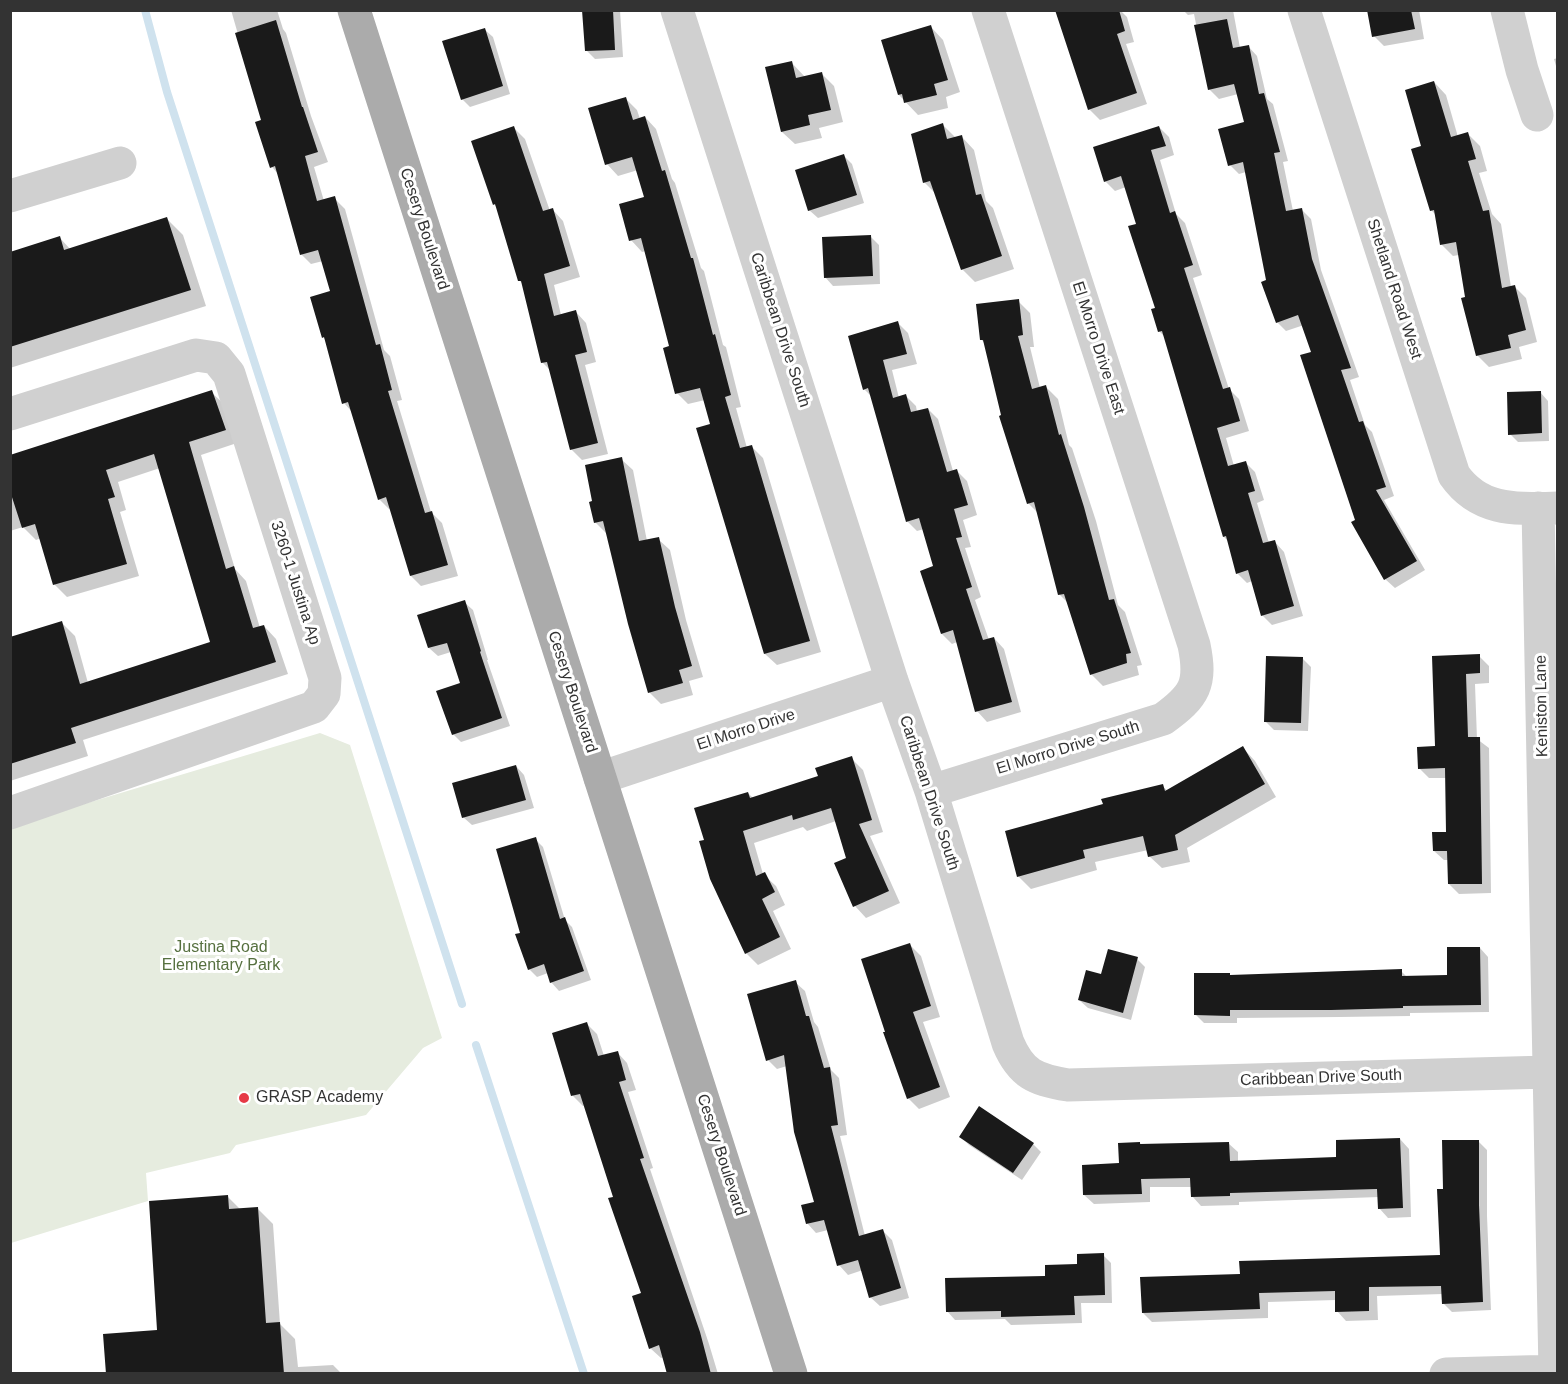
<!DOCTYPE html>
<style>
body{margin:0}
#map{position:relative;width:1568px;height:1384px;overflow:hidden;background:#fff;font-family:Helvetica,sans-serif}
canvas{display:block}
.frame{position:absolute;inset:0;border:12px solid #333;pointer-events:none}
</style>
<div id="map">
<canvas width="1568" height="1384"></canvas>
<div class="frame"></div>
</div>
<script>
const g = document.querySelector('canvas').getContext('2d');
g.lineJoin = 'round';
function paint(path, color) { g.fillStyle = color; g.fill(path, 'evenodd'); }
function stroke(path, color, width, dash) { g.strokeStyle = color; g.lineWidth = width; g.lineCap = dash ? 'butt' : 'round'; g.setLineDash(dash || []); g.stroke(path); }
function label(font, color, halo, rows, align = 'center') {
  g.font = font + ' Helvetica,sans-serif'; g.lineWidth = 6; g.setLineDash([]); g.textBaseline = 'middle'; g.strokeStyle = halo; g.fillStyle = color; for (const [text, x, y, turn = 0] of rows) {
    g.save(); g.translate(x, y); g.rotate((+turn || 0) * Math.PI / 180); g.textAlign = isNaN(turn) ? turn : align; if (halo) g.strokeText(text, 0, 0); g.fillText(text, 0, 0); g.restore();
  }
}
const green = new Path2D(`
 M320 733 350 745 442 1038 423 1048 366 1115 236 1145 230 1153 146 1173 148 1201 11 1243V826Z`);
const shadow = new Path2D(`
 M231 10H277L283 29 286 33 311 116 328 162 314 167 324 201 334 198 345 209 384 350 390 356 402 400 397 401 431 512 442 523 458 576 421 586 411 576 391 508 389 509 379 499 352 412 344 403 327 341 323 337 332 292 323 261 311 264 301 254 279 175 272 167 263 121Z
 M584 10H620L623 57 595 59 587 51Z
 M1057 10H1120L1127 17 1134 42 1126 44 1147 104 1100 120 1089 109Z
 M1183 10H1233L1240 48 1248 46 1257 56 1267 99 1273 104 1288 161 1283 162 1293 211 1301 209 1311 219 1321 270 1359 377 1350 380 1365 425 1372 432 1394 496 1384 500 1425 570 1395 588 1385 579 1357 520 1313 353 1304 325 1286 331 1277 322 1246 172 1239 174 1230 165 1246 123 1238 94 1219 99 1209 89 1194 14 1188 15Z
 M1369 10H1419L1424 39 1384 46 1374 36Z
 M931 27 943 40 960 92 946 97 948 108 918 115 899 95Z
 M484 29 493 37 510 94 470 107 462 99Z
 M1558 58V73L1554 59Z
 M791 62 805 77 821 73 834 86 843 122 819 128 822 138 795 144 782 132Z
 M1434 82 1446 95 1458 137 1468 134 1480 146 1487 171 1479 173 1492 214 1501 224 1511 287 1514 286 1526 298 1537 342 1519 347 1522 359 1489 367 1477 355 1459 255 1453 256 1441 244 1437 216 1431 210 1423 147Z
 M626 99 637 110 640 119 645 117 656 129 672 179 675 183 701 268 704 271 723 345 726 347 741 407 736 408 747 448 752 447 763 458 821 652 777 665 765 654 705 400 688 404 677 393 671 347 646 251 642 252 631 240 646 198 638 170 618 176 607 164Z
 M943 125 956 138 962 137 974 150 986 201 993 208 1014 269 975 282 962 269 937 195 924 182Z
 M1159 127 1169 137 1174 155 1160 160 1176 214 1185 223 1202 275 1193 278 1229 389 1239 399 1249 431 1226 438 1234 466 1245 462 1255 472 1264 500 1257 503 1269 543 1275 542 1284 552 1303 616 1272 625 1262 615 1252 581 1247 583 1237 573 1228 541 1224 537 1165 337 1159 331 1157 309 1138 225 1126 187 1115 191 1105 181Z
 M514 128 525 139 550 211 553 210 563 221 580 277 554 285 561 315 576 312 586 323 596 362 585 365 608 454 582 460 571 449 551 371 542 362 523 284 520 281 498 209 494 204Z
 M844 156 852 164 864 203 818 218 809 210Z
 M167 219 183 235 206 306 10 368V253L60 238 71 250Z
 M870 236 879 245 880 284 833 286 825 277Z
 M1018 301 1030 313 1034 347H1030L1040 388 1046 387 1058 399 1069 445 1072 448 1096 521 1118 605 1125 612 1142 665 1137 666 1139 675 1103 686 1091 674 1068 603 1059 594 1038 513 1029 504 1001 417 1003 416 985 344 981 339Z
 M898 323 908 333 917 364 892 370 899 398 906 396 916 406 917 412 928 409 938 419 953 471 956 470 967 481 977 515 963 520 971 547 965 548 981 597 975 600 989 640 994 638 1004 649 1021 712 987 722 977 711 957 642 952 644 942 634 935 567 924 529 917 531 907 521 871 396 864 389Z
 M211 392 224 404 237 443 201 455 235 569 246 581 260 628 264 626 276 639 288 674 83 740 88 756 10 781V638L62 623 75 636 88 683 212 643 160 468 118 482 126 510 120 512 139 576 67 597 54 584 41 538 36 540 23 527 10 531V457Z
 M1540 392 1548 401 1549 441 1518 442 1510 434Z
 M621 459 633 470 647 541 658 539 670 550 686 620 703 677 689 681 693 695 661 704 650 693 629 623 607 534 595 522Z
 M464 602 473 610 488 660H487L510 726 461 742 453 734 462 684 451 652 438 656 429 648 419 616Z
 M1479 656 1489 666V683L1475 684 1477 739 1489 748 1491 893 1459 894 1449 884V860H1444L1434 851 1447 833 1446 778H1429L1419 768 1436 748 1434 657Z
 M1302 658 1311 667 1308 731 1274 730 1266 722Z
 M1243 748 1255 761 1276 797 1187 848 1190 862 1162 868 1149 856 1148 850 1095 862 1097 870 1031 889 1018 876 1104 805 1162 786 1168 791Z
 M851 758 863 770 883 832 870 836 900 903 866 918 855 906 848 859 836 821 807 831 803 827 754 843 763 874 776 886 785 905 773 911 791 949 758 965 746 953 706 840 748 793 753 798 819 777Z
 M516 766 524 775 534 808 472 825 463 817Z
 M535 839 543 847 565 920 572 927 591 980 559 991 551 982 548 973 537 977 529 969Z
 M910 945 921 956 940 1017 923 1022 950 1097 919 1109 908 1098Z
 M1480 948 1488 957 1489 1012 1410 1013V1016L1340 1017 1237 1018V1023H1204L1196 1015 1231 977 1401 971 1407 977H1449Z
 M1137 959 1145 967 1131 1020 1088 1008 1079 1000 1102 976Z
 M795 982 805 991 814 1022 818 1027 831 1070 839 1078 847 1135 840 1136 865 1236 882 1230 892 1240 909 1298 880 1306 870 1297 863 1270 848 1275 839 1265 828 1230 816 1233 807 1223 815 1204 787 1066 777 1069 768 1060Z
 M587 1024 597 1034 604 1056 617 1052 627 1063 636 1090 628 1092 653 1168 650 1169 709 1344 718 1374H669L664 1357 661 1358 650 1348 643 1294 615 1198 585 1105 583 1106 573 1096Z
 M961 1137 1033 1144 1041 1152 1022 1180 969 1145Z
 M1400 1139 1409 1149 1411 1217 1388 1218 1379 1208V1197L1239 1202V1205L1201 1206 1192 1196V1187H1150V1202L1094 1204 1084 1195 1120 1165 1140 1143 1142 1145 1228 1143 1238 1152V1162L1338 1158Z
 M1478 1141 1487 1150V1216L1491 1310 1452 1312 1443 1303V1294L1377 1296 1378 1320 1346 1321 1337 1311 1336 1300 1268 1302V1318L1152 1322 1143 1313 1241 1276 1441 1257 1444 1191Z
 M228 1197 240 1209 257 1208 273 1224 280 1324 295 1339 298 1367 333 1365 342 1374H108L159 1332Z
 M1103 1255 1111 1263 1112 1303H1081L1082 1323 1011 1325 1005 1319 955 1320 947 1311 1079 1266Z`);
const stream = new Path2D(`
 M145 10 167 92 462 1004
 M476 1045 584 1374`);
const building = new Path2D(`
 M582 10H613L615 50 585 51Z
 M1055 10H1119L1125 31 1117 34 1137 93 1088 110Z
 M1367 10H1411L1415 29 1372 37Z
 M1227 19 1233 48 1249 45 1259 94 1264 93 1280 152 1274 153 1286 211 1302 208 1312 259 1351 368 1341 370 1359 422 1363 421 1386 487 1376 490 1417 561 1384 580 1351 522 1355 520 1300 355 1311 352 1298 315 1276 323 1261 282 1266 280 1243 162 1228 166 1218 129 1244 122 1234 84 1208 90 1194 25Z
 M276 20 302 107H303L318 152 305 156 317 201 335 196 376 345 380 344 392 390 388 391 425 513 432 511 448 565 410 576 386 497 378 500 348 402 342 404 324 337 322 338 310 297 330 291 318 250 300 255 275 166 270 168 255 122 261 120 235 33Z
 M931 25 948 80 934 84 937 95 904 103 902 94 898 95 881 40Z
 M485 28 503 86 461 100 442 41Z
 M792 61 796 78 822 72 831 110 808 115 810 125 781 132 765 67Z
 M1434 81 1451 137 1468 132 1476 159 1468 161 1483 211 1489 210 1502 288 1515 285 1526 330 1508 335 1511 348 1476 356 1461 298 1465 297 1456 242 1440 245 1434 210 1430 211 1411 149 1421 146 1405 90Z
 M626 97 633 120 645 116 662 171 665 170 691 258H693L713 335 715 334 731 395 725 397 740 448 752 445 810 641 764 654 696 428 710 424 700 388 675 394 663 348 669 346 641 238 629 241 619 204 644 197 632 157 605 165 588 108Z
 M943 123 947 139 962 135 976 195 981 194 1002 256 961 270 930 181 923 183 911 134Z
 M514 126 543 211 553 208 570 266 544 274 554 316 576 310 587 352 575 355 598 443 570 450 547 362 541 363 521 281H518L495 204 493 205 471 141Z
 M1159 126 1166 146 1151 150 1170 213 1175 211 1193 265 1184 268 1223 389 1230 387 1240 421 1217 428 1228 466 1246 461 1255 491 1248 493 1263 543 1275 540 1294 606 1261 616 1248 570 1236 574 1226 536 1223 537 1162 331 1158 332 1151 309 1155 308 1128 226 1136 224 1121 176 1104 182 1093 147Z
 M844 154 857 195 808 211 795 170Z
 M167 217 191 290 10 347V252L60 236 64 250Z
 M871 235 873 276 824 278 822 237Z
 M1019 299 1023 335 1018 336 1032 389 1046 385 1059 435 1061 434 1084 507 1109 600 1114 599 1131 653 1126 654 1127 663 1090 675 1064 594 1058 595 1034 502 1027 504 999 416 1001 415 983 340H980L976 304Z
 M898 321 907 354 883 360 893 398 906 394 911 412 928 408 947 472 957 469 968 505 954 509 962 537 956 538 972 587 966 589 983 640 994 637 1012 702 975 712 953 630 941 634 920 571 933 566 919 518 906 522 868 388 863 390 848 336Z
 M212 390 226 430 189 442 226 569 234 566 253 628 264 625 276 662 71 728 76 743 10 764V637L62 621 80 684 210 642 154 454 106 470 115 497 108 499 127 564 53 585 35 524 22 528 10 491V455Z
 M1541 391 1542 433 1508 435 1507 392Z
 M622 457 639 541 659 537 675 607 692 666 679 670 683 683 648 693 628 624 603 521 594 523 589 502 592 501 585 465Z
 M465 600 481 651 480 652 502 718 452 735 436 691 460 683 447 643 428 648 417 615Z
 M1480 654V673L1466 674 1468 737H1480L1482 884H1448L1447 851H1433L1432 832H1446L1445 768 1418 769 1417 747 1435 746 1432 656Z
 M1266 656 1303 657 1301 723 1264 722Z
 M1243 746 1265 784 1175 835 1178 850 1148 857 1143 836 1083 850 1085 858 1017 877 1005 831 1103 804 1101 799 1163 784 1165 791Z
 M852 756 872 820 859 824 889 891 853 907 834 863 846 858 831 808 793 820 792 815 743 831 756 876 765 872 775 892 762 899 780 937 745 954 710 879 699 841 704 840 694 808 748 792 750 798 818 776 815 768Z
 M516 765 526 800 462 818 452 783Z
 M536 837 560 919 565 917 584 971 550 983 544 964 528 970 515 934 520 933 496 849Z
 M910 943 931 1006 913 1012 940 1087 907 1099 883 1032H885L861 959Z
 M1447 947H1480L1481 1005 1403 1006V1008L1331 1010H1230V1016L1194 1015V973H1230V975L1402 969V976L1447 975Z
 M1108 949 1138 957 1123 1013 1078 1000 1086 970 1101 974Z
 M796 980 806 1016H809L824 1068 830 1067 838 1125 831 1126 859 1236 883 1229 901 1288 869 1298 858 1260 837 1266 824 1220 806 1224 801 1205 814 1202 794 1132 784 1055 766 1061 747 994Z
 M587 1022 598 1056 618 1051 626 1080 619 1082 644 1158 640 1159 700 1332 711 1374H667L659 1345 649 1349 632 1296 641 1293 608 1198 613 1197 580 1094 571 1096 552 1033Z
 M979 1106 1034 1143 1013 1173 959 1137Z
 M1400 1138 1403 1208 1378 1209 1377 1189 1230 1193V1196L1191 1197 1190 1178 1141 1179 1142 1194 1083 1195 1082 1165 1119 1163 1118 1143 1140 1142V1144L1229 1142 1230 1161 1336 1157V1140Z
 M1442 1140H1479V1205L1483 1302 1442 1304 1441 1286 1369 1287V1311L1335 1312V1291L1259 1293 1260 1309 1142 1313 1140 1277 1240 1274 1239 1261 1440 1255 1437 1189H1443Z
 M228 1195 229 1209 258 1207 266 1323 280 1322 284 1374H106L103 1334 157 1330 149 1201Z
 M1104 1253 1105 1295 1074 1296 1075 1315 1001 1317V1311L946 1312 945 1278 1045 1276V1265L1077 1264V1254Z`);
const minor = new Path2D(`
 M677 10 892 681 931 791 1008 1043C1021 1074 1036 1080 1068 1085L1548 1072
 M1304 10 1454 475C1480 512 1516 509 1558 508
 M1507 10 1522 70 1537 115
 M10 196 120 163
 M10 414 196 355 216 358 229 374 325 678 324 694 314 707 10 813
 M1538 508 1555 1371
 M600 778 892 681
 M931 791 1163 719C1195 696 1202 684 1194 645L988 10
 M1446 1374 1558 1371`);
const major = new Path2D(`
 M354 10 791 1374`);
const markers = [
 [244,1098,6,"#e63946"]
];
const streetNames = [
 ["Cesery Boulevard",424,229,72],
 ["Shetland Road West",1394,289,72],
 ["Caribbean Drive South",780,330,72],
 ["El Morro Drive East",1098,348,72],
 ["3260-1 Justina Ap",295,583,72],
 ["Cesery Boulevard",572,692,72],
 ["Keniston Lane",1542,706,-91],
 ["El Morro Drive",746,730,-18],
 ["El Morro Drive South",1068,748,-17],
 ["Caribbean Drive South",929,793,72],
 ["Caribbean Drive South",1321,1078,-2],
 ["Cesery Boulevard",721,1155,72]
];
const parkNames = [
 ["Justina Road",221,948],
 ["Elementary Park",221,966]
];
const poiNames = [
 ["GRASP Academy",256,1098]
];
paint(green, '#e6ecdf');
paint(shadow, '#0003');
stroke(stream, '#cfe2ee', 8);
paint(building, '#1a1a1a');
stroke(minor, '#d0d0d0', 33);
stroke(major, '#ababab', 33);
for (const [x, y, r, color] of markers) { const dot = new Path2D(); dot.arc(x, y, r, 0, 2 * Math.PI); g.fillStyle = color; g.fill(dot); stroke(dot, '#fff', 2); }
label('16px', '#333', '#fff', streetNames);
label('16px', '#56703f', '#fff', parkNames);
label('16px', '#333', '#fff', poiNames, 'left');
</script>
